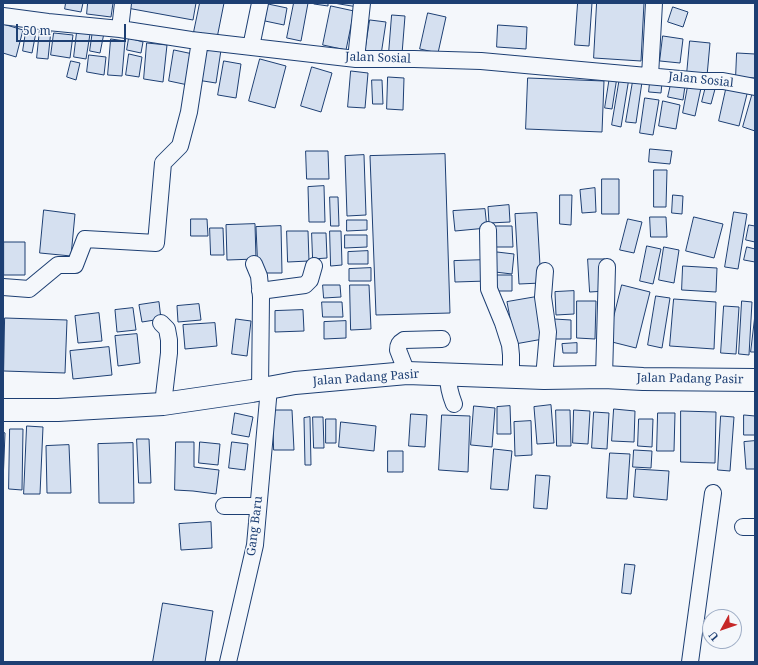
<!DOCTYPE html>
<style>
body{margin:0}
#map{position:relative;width:758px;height:665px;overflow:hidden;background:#f4f7fb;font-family:"Noto Serif",serif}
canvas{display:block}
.frame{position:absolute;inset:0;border:4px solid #1d3f73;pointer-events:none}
.north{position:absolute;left:702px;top:609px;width:40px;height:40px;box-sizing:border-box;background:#f4f7fb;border:1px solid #9eadc5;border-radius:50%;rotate:230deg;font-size:11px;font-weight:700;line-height:16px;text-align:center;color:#1d3f73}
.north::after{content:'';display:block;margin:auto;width:14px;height:18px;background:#c62828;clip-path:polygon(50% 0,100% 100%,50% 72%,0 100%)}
.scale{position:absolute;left:16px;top:24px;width:110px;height:18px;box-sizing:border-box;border:2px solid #1d3f73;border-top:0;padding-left:5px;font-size:12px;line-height:14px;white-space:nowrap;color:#1d3f73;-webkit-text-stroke:3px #f4f7fb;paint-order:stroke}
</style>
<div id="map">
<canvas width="758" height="665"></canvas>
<div class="frame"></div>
<div class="north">U</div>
<div class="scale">50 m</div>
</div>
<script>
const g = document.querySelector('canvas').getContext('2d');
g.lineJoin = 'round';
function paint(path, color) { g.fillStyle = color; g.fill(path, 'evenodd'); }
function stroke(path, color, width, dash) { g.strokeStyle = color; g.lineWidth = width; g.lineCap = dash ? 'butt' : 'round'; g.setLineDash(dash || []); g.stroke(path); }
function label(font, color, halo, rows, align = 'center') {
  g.font = font + ' "Noto Serif",serif'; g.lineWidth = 3; g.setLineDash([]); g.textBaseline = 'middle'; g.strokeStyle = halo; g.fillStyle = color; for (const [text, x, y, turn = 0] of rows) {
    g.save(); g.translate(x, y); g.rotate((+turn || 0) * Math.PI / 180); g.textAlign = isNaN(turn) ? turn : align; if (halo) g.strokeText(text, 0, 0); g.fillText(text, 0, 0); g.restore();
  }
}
const building = new Path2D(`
 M66 3H83L81 12 65 9Z
 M88 3H113L111 17 87 14Z
 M128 3H196L193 20 127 8Z
 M200 3H224L217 38 194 32Z
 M294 3H308L301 41 287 38Z
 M314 3H328V6L314 4Z
 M334 3H355L354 6Z
 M578 3H592L589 46 575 45Z
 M597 3H644L641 61 594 58Z
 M268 4 287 8 284 25 265 21Z
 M331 6 354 11 346 50 323 45Z
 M673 7 688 12 683 27 668 22Z
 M428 13 446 17 438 53 420 49Z
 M392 15 405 16 402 54 389 53Z
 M370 20 386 22 381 55 365 52Z
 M3 24 23 30 16 57 3 53Z
 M27 25 37 27 32 53 23 51Z
 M498 25 527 27 526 49 497 47Z
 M40 29 51 30 48 59 37 58Z
 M93 30 104 33 100 53 90 51Z
 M77 32 90 34 86 59 74 57Z
 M54 33 73 35 70 58 51 55Z
 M663 36 683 39 680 63 660 61Z
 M129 38 143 42 141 53 127 50Z
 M111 39 125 41 122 76 108 75Z
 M690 41 710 43 707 76 687 74Z
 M147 43 167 45 163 82 144 79Z
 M202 47 221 50 216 83 197 80Z
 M174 50 193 54 188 85 169 81Z
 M737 53 755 54V78L736 77Z
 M129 54 142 57 139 77 126 75Z
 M89 55 106 57 104 75 87 72Z
 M260 59 286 66 275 108 249 101Z
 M71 61 80 63 76 80 67 77Z
 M224 61 241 64 236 98 218 95Z
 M312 67 332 73 321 112 301 106Z
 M351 71 368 73 365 108 348 107Z
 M610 76 617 77 612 109 605 108Z
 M388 77 404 78 403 110 387 109Z
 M620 77 629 78 621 127 612 125Z
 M528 78 604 81 602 132 526 129Z
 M372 80H382L383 104H373Z
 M633 81 642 82 636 123 626 122Z
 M650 82 662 83 661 93 649 92Z
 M671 84 685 86 683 100 668 97Z
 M727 85 748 90 739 126 719 121Z
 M688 86 701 88 695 116 683 113Z
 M706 86 715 89 711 104 702 102Z
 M753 92H755V131L743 127Z
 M645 98 659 100 653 135 640 133Z
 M663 101 680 105 676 129 659 126Z
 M650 149 672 151 670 164 649 162Z
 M306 151H328L329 179H307Z
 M445 154 450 313 376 315 370 156Z
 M364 155 366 215 347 216 345 156Z
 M654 170H667L666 207H654Z
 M602 179H619V214H602Z
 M324 186 325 222H309L308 187Z
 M595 188 596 212 582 213 580 190Z
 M560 195H572L571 225 560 224Z
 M673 195 683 196 682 214 672 213Z
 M330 197H338L339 226H331Z
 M509 205 510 222 489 223 488 207Z
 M485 209 487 228 455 231 453 211Z
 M44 210 75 214 71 256 40 253Z
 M734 212 747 214 738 269 725 267Z
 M537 213 541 283 519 284 515 214Z
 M650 217H666L667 237H651Z
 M694 217 723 224 714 258 686 251Z
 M191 219H207L208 236H191Z
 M628 219 642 222 634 253 620 250Z
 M347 220H367V230L347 231Z
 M255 224 256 259 227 260 226 225Z
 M749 225 755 226V242L746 240Z
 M281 226 282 273H258L256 227Z
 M496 226H512L513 247H496Z
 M210 228H223L224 255H211Z
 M287 231H308L309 261 288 262Z
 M330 231H341L342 265 331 266Z
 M312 233H326L327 258 313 259Z
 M345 235H367V247L345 248Z
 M4 242H25V275H4Z
 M647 246 661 249 653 284 640 281Z
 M664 247 679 250 674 283 659 280Z
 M747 247 755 249V262L744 260Z
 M368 251V264H348V252Z
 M497 252 514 254 512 274 495 272Z
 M588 259H605L606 291 590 292Z
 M486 260 487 281 455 282 454 261Z
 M683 266 717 268 716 292 682 290Z
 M371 268V281H349V269Z
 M493 275H512V291H493Z
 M323 285H340L341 297 324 298Z
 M350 285H369L371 329 351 330Z
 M622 285 650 292 636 348 608 341Z
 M574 291V314L556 315 555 292Z
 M656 296 670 298 662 348 648 345Z
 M536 297 543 339 515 344 507 302Z
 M674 299 716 302 714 349 670 346Z
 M577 301H596L595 339 577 338Z
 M742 301 752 302 749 355 739 354Z
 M159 302 161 319 142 322 139 305Z
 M322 302H342L343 317H323Z
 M199 304 201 320 178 322 177 306Z
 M724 306 739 307 736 354 721 353Z
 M133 308 136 330 117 332 115 310Z
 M303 310 304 331 275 332V311Z
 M99 313 102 341 78 343 75 316Z
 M755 315V352H751Z
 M5 318 67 320 65 373 4 371Z
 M236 319 251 321 247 356 232 354Z
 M554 319 571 320V339H554Z
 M346 321V338L324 339V322Z
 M215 323 217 346 185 349 183 325Z
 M137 334 140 363 118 366 115 336Z
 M577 343V353H563L562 344Z
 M109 347 112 375 73 379 70 351Z
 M551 405 554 443 537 444 534 407Z
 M474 406 495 408 492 447 471 445Z
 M510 406 511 434H497V407Z
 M614 409 635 411 634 442 612 441Z
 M273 410H292L294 450H274Z
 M556 410H570L571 446H557Z
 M574 410 590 411 588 444 573 443Z
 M681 411 716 412 715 463 681 462Z
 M594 412 609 413 607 449 592 448Z
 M235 413 253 417 249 437 232 434Z
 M658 413H675L674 451H657Z
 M411 414 427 415 425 447 409 446Z
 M442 415 470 416 468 472 439 470Z
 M744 415 755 416V435H744Z
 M721 416 734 417 730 471 718 470Z
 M310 417 311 465H305L304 418Z
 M313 417H323L324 448H314Z
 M326 419H336V443H326Z
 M639 419H653L652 447 638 446Z
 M531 421 532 455 515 456 514 422Z
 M341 422 376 426 374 451 339 447Z
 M27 426 43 427 40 494H24Z
 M10 429H23L22 490 9 489Z
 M3 432 5 433 3 483Z
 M137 439H149L151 483H139Z
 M755 441V469H746L744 442Z
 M176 442H194V467L219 470 216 494 193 491 175 490Z
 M200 442 220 444 218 465 199 463Z
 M232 442 248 444 245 470 229 468Z
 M133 443 134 503H99L98 444Z
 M69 445 71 493H47L46 446Z
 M494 449 512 451 508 490 491 489Z
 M634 450 652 451 651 468 633 467Z
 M388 451H403V472H388Z
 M610 453 630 454 627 499 607 498Z
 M636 469 669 471 667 500 634 497Z
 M536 475 550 476 547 509 534 508Z
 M211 522 212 548 181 550 179 524Z
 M625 564 635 565 631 594 622 593Z
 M163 603 213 611 205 662H153Z`);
const minor = new Path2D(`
 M3 16 48 22 120 29 191 40 356 59H414L481 61 702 81H723L755 87
 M120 29 123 3
 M251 47 260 3
 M356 59 362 3
 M650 76 654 3
 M488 230 489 289 503 323 510 345 511 355V377
 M254 264 259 276 261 297 260 390
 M3 287 29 289 58 265H75L85 239 156 243 163 163 180 146 189 112 200 41
 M260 291 305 285 310 280 314 266
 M161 323 167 329 169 340V353L163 404
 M407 373 398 350C398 345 399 343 404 340L442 339
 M448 375C448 386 450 394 454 404
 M604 377 607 267
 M544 378 548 332 543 297 545 271
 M224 506H258
 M743 527H755
 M228 662 255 545 269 388
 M690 662 713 493`);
const highway = new Path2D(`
 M3 410H58L163 404 252 391 295 383 407 373 544 378 604 377 643 379 755 380`);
const streetNames = [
 ["Jalan Sosial",378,58,2],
 ["Jalan Sosial",701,80,6],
 ["Jalan Padang Pasir",366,378,-4],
 ["Jalan Padang Pasir",690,379,1],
 ["Gang Baru",255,526,-83]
];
paint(building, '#d5e0f0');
stroke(building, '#1d3f73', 1);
stroke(minor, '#1d3f73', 18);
stroke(highway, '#1d3f73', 24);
stroke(minor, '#f4f7fb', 16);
stroke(highway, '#f4f7fb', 22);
label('12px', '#1d3f73', '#f4f7fb', streetNames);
</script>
